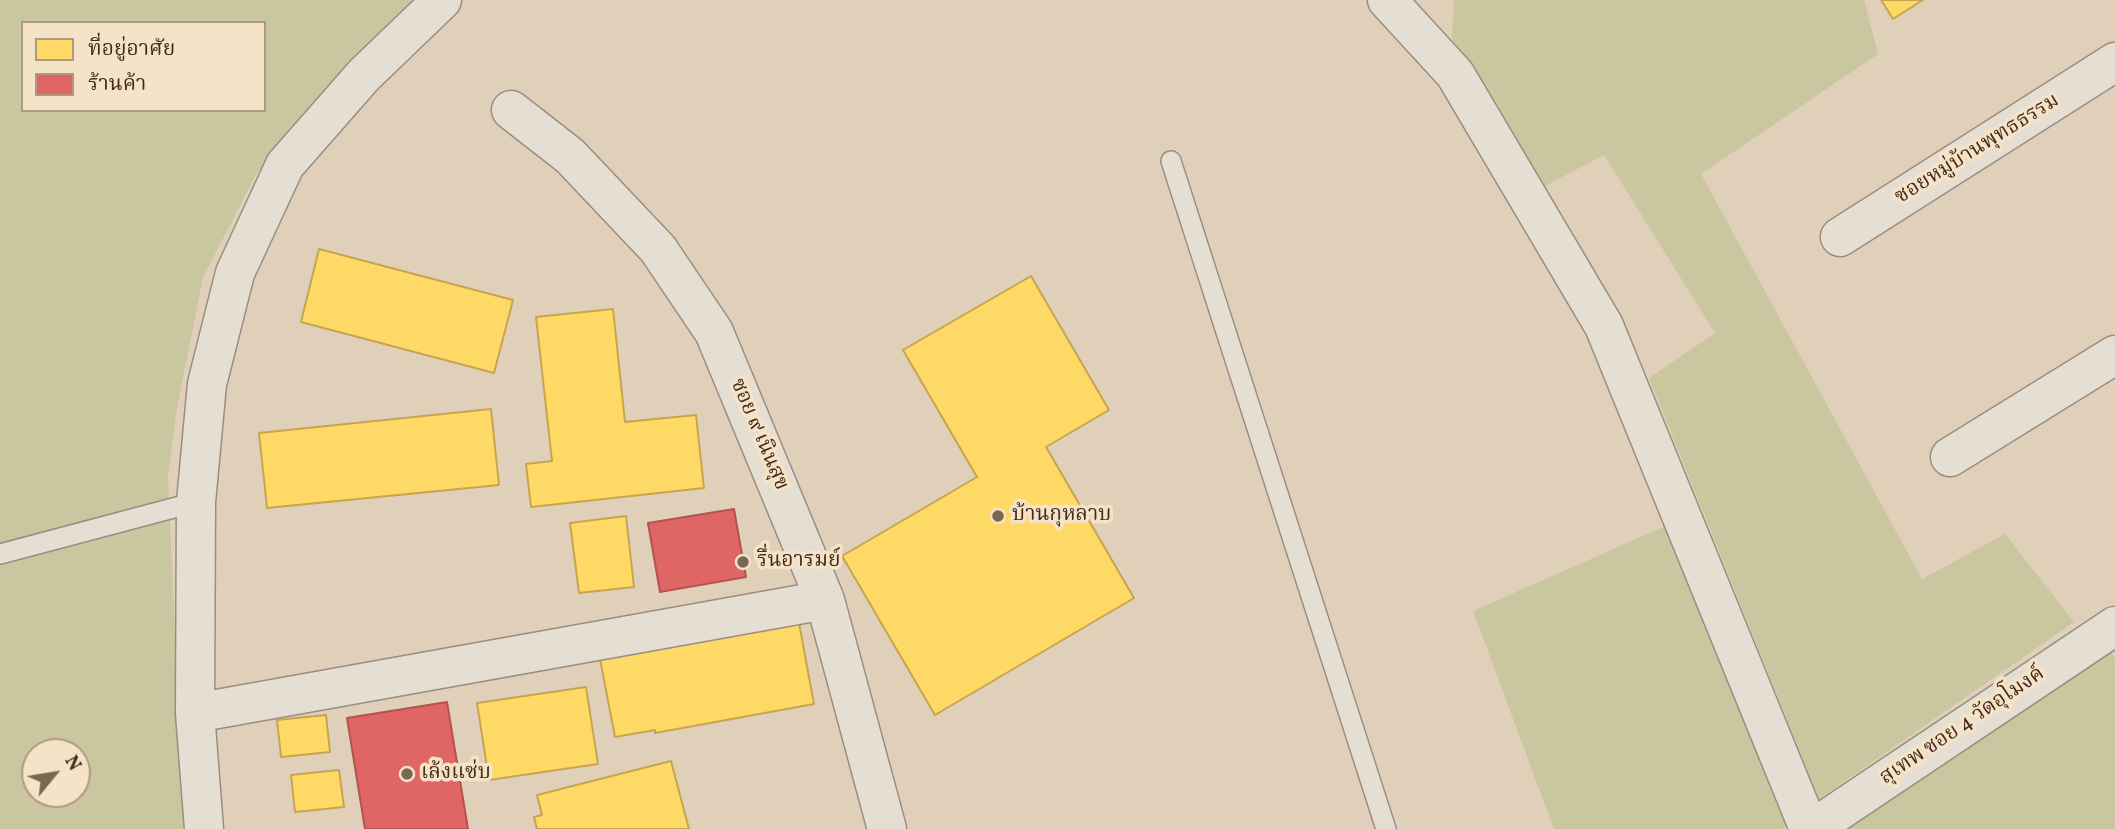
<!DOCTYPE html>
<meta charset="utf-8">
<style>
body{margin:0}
#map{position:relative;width:2115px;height:829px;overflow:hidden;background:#e0d0ba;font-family:Vollkorn,"Noto Serif Thai",serif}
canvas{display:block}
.legend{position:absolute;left:21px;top:21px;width:245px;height:91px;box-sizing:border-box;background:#f5e3c8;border:2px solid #af9983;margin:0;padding:9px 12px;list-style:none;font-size:21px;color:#452b1c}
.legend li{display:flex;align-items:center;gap:14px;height:35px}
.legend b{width:35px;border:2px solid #af9983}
.north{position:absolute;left:21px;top:738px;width:70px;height:70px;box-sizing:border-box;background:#f5e3c8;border:2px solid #af9983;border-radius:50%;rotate:60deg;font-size:19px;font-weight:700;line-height:28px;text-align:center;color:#452b1c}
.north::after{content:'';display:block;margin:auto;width:24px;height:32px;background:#7b6553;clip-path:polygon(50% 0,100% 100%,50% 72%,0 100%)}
</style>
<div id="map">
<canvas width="2115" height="829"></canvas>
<ul class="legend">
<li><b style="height:19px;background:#ffd966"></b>ที่อยู่อาศัย</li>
<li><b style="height:19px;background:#e06666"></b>ร้านค้า</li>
</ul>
<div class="north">N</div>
</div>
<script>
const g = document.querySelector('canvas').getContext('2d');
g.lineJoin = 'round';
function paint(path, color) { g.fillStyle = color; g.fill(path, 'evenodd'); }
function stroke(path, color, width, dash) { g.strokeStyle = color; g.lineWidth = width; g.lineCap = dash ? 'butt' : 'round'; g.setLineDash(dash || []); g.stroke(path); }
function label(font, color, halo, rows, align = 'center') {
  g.font = font + ' Vollkorn,"Noto Serif Thai",serif'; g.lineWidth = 7; g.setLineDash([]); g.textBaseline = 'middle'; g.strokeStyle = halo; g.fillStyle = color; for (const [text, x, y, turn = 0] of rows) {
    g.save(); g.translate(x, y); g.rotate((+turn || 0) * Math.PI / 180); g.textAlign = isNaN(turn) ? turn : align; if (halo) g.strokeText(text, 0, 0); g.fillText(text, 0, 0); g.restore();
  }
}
const green = new Path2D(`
 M0 0H419L256 174 203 278 177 408 168 476 184 829H0ZM23 23H264V110H23ZM35 752H77V794H35Z
 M1454 0H1864L1878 54 1701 174 1922 579 2005 534 2074 622 1819 799 1649 378 1715 333 1604 155 1545 186 1452 39Z
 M1670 524 1792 823 1782 829H1554L1473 611Z
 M2107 645 2115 659V829H1841Z`);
const homes = new Path2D(`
 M1881 0H1923L1893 19Z
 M319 249 513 300 494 373 301 322Z
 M1031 276 1109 410 1046 447 1134 598 935 715 842 556 977 477 903 350Z
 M613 309 625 422 696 415 704 488 531 507 526 464 552 461 536 317Z
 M491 409 499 485 267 508 259 433Z
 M626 516 634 587 579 593 570 523Z
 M799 623 814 704 655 733V730L615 737 599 654Z
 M586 687 598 764 489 780 477 703Z
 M326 715 330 752 281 757 277 720Z
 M671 761 689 829H537L534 817 542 815 537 795Z
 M339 770 344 807 295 812 291 775Z`);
const shops = new Path2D(`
 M734 509 746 577 660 592 648 523Z
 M447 702 468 829H365L347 718Z`);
const lane = new Path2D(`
 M1171 161 1386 829
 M0 554 196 502`);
const street = new Path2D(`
 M1387 0 1455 74 1604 326 1809 829
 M511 110 570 156 658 249 714 332 825 600 887 829
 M1840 237 2115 62
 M1950 457 2115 355
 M195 713 825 600
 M204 829 195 713 196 502 207 384 235 273 285 165 364 75 442 0
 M1812 829 2115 626`);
const markers = [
 [998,516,7,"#7b6553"],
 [743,562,7,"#7b6553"],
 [407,774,7,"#7b6553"]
];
const streetNames = [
 ["ซอยหมู่บ้านพุทธธรรม",1978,150,-32],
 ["ซอย ๙ เนินสุข",758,435,67],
 ["สุเทพ ซอย 4 วัดอุโมงค์",1963,727,-34]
];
const poiNames = [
 ["บ้านกุหลาบ",1012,516],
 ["รื่นอารมย์",757,562],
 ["เล้งแซ่บ",421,774]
];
paint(green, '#cac6a0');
paint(homes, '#ffd966');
stroke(homes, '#c7a550', 2);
paint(shops, '#e06666');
stroke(shops, '#b25450', 2);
stroke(lane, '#9a8d80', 22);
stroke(street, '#9a8d80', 41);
stroke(lane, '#e5ded3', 19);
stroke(street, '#e5ded3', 38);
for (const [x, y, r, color] of markers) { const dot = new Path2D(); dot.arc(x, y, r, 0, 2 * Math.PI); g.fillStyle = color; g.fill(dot); stroke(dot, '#f5e3c8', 2.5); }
label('21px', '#452b1c', '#f5e3c8', streetNames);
label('21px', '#452b1c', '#f5e3c8', poiNames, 'left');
</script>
